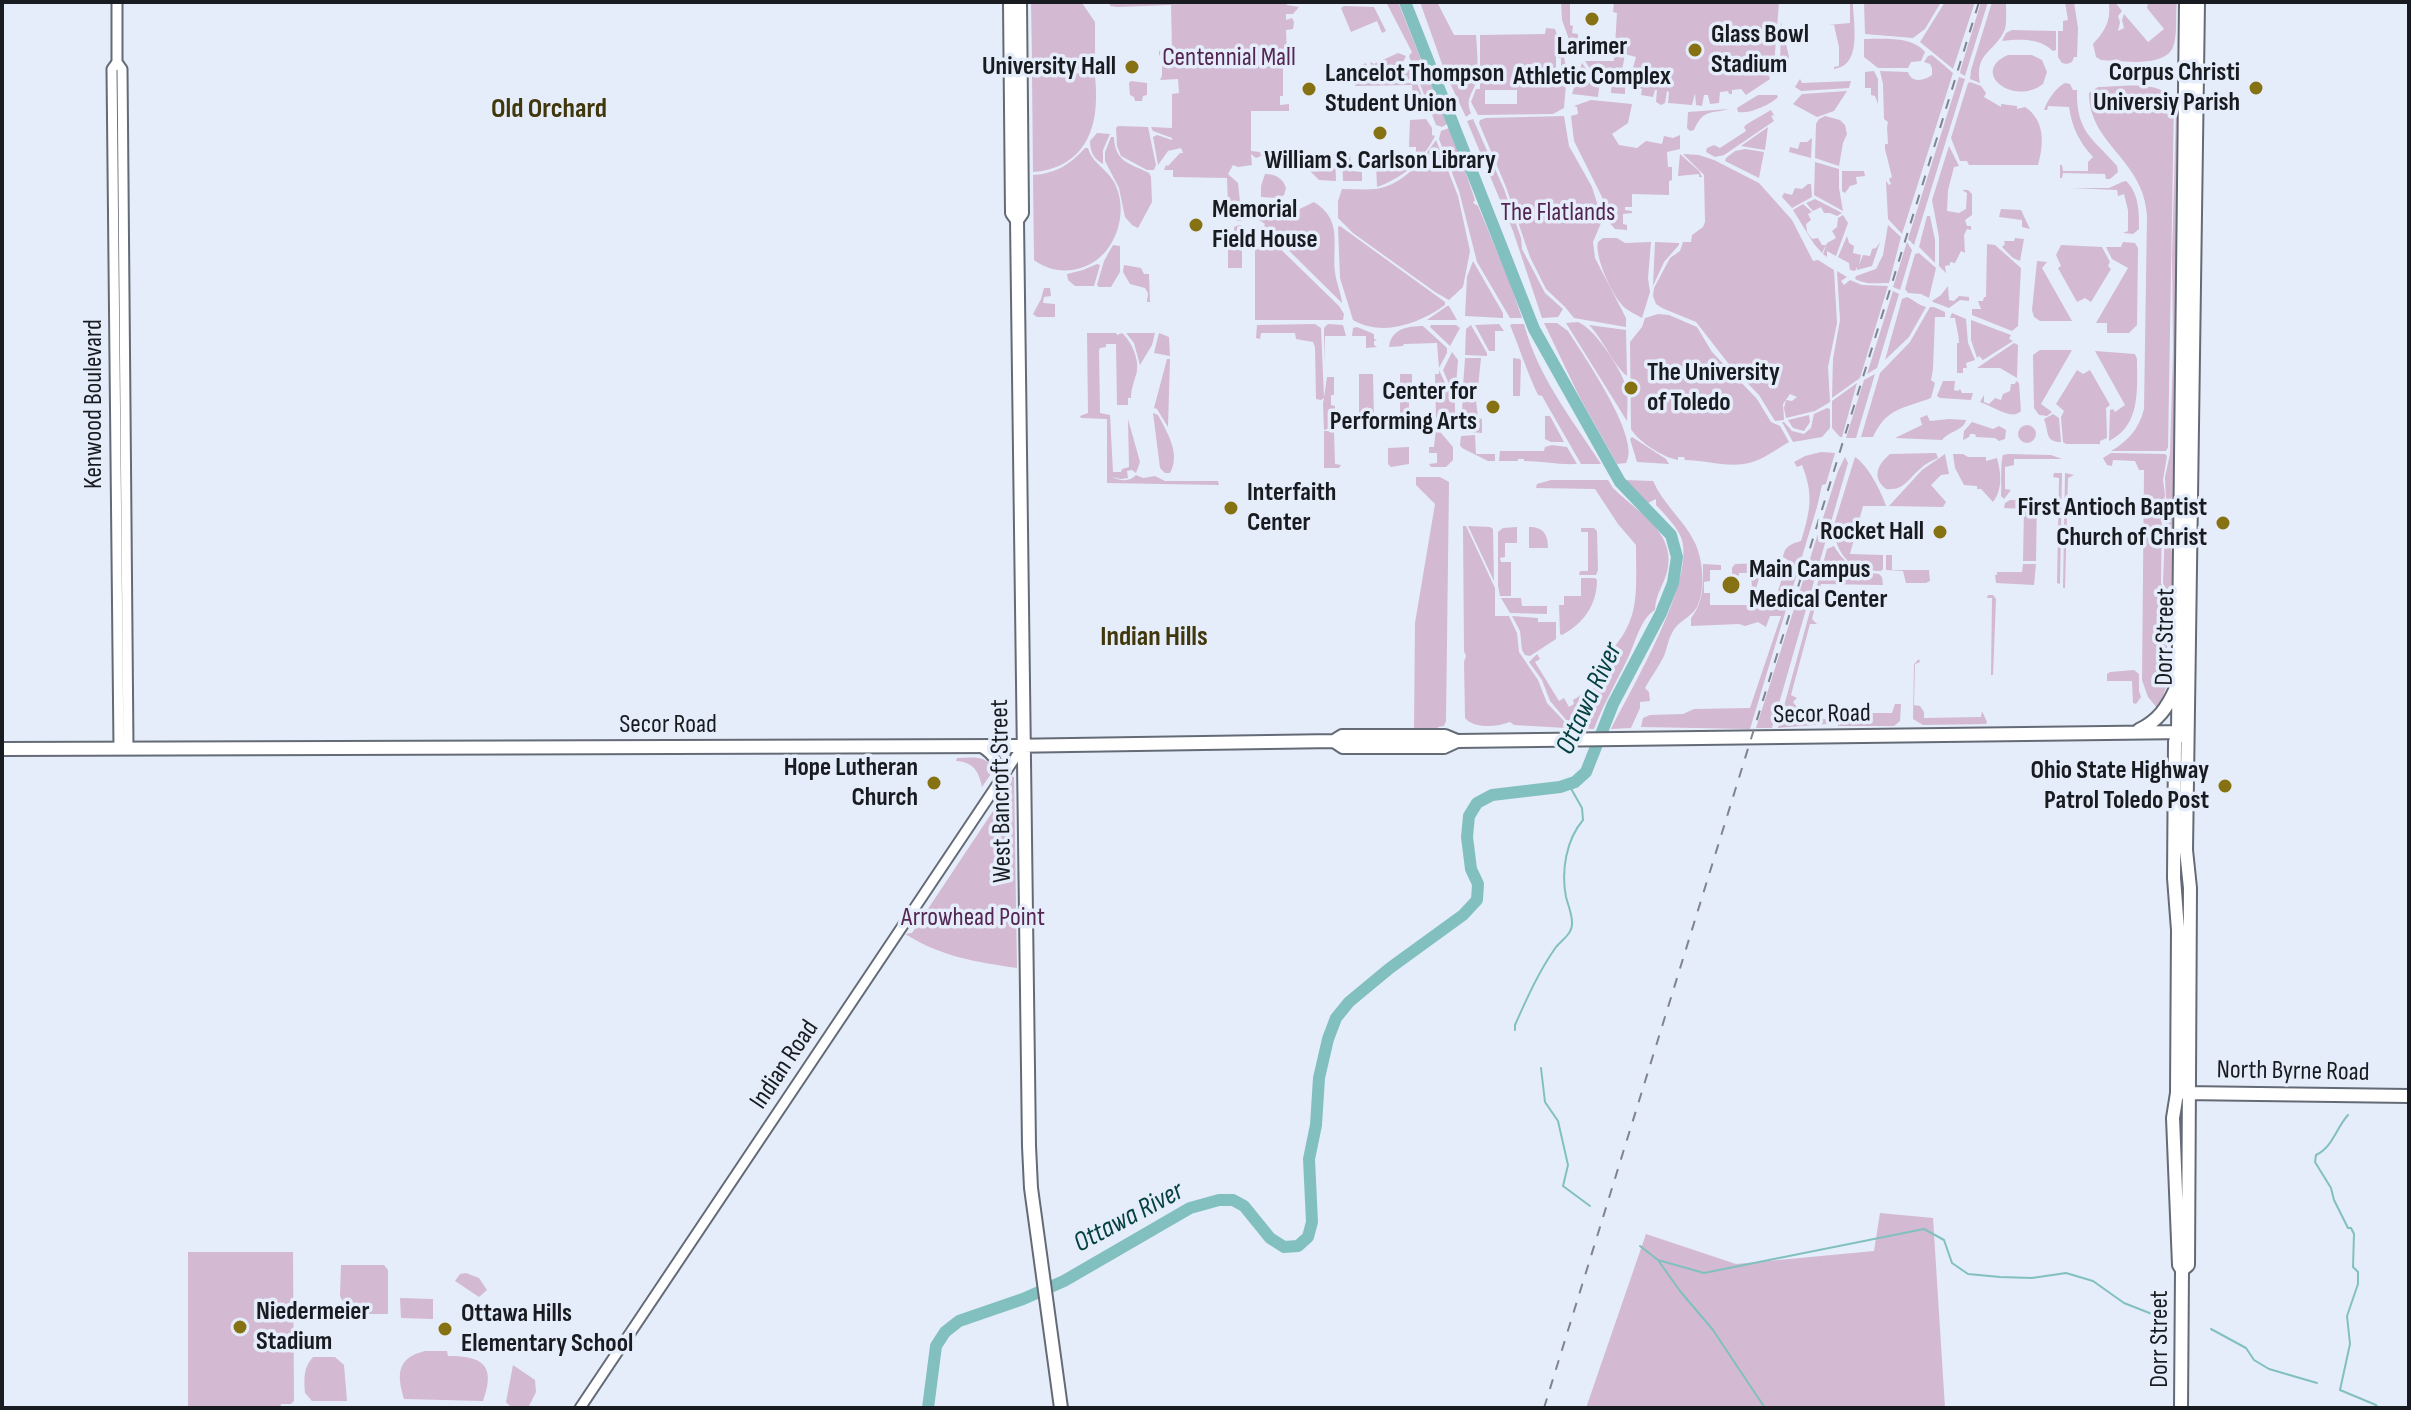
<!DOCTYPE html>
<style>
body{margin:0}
#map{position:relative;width:2411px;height:1410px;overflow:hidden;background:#e5edfa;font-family:"Sofia Sans Condensed",sans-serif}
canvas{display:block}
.frame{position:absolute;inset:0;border:4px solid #181b20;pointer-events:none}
</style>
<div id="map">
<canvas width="2411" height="1410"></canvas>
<div class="frame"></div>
</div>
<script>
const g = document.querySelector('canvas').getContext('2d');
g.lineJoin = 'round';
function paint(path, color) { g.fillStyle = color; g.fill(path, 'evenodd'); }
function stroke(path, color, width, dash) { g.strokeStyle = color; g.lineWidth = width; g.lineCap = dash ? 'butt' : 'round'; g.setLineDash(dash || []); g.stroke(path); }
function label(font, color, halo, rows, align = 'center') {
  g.font = font + ' "Sofia Sans Condensed",sans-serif'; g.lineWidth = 7; g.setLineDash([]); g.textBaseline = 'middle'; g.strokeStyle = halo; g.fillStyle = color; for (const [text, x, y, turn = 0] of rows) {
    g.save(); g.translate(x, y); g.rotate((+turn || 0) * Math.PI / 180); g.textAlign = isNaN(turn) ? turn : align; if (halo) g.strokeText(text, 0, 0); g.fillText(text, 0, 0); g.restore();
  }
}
const green = new Path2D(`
 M1031 2 1082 3 1095 22V58L1032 60Z
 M1109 2H1286L1287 5 1299 7 1293 14H1286V20L1292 18 1294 22 1293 29 1286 30 1287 56 1283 57V96H1280V105L1289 104V111H1251V151L1260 152 1261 156 1256 158 1251 154 1252 165 1238 167 1233 165 1228 174 1238 183 1242 221 1234 220 1233 204H1228L1227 178 1173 177V170H1164L1166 165 1168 166 1180 153H1183L1181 148 1168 151 1158 165 1153 137 1157 135 1172 140V138L1153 131 1151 127 1172 128V94L1179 93 1178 79 1160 80 1162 76V56L1159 55V51L1172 50 1171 5 1117 7 1110 6Z
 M1386 2H1398L1447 124 1442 127 1436 125 1409 56 1412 52Z
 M1420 2H1437L1454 35H1476C1477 47 1479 71 1476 82 1472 95 1465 99 1471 113L1466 117 1446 75Z
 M1561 2H1570V25L1573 26 1572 33 1578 34V40L1581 41 1580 49 1571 45 1562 20Z
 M1614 2H1779L1774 65 1771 68 1769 65 1770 60 1759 69 1766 68 1770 79 1746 95 1741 89 1732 90V94H1729L1728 91 1720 92 1719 103 1710 104 1708 95H1704L1702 106 1696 105 1695 93 1692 105 1668 103 1669 92 1667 91 1665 103 1661 105 1656 102 1657 90H1655L1653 97 1641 95 1642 89 1639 88 1641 77 1631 75 1636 57 1625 54 1619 87H1625V94L1611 93 1612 77 1594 75 1585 61H1614L1617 13 1613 12Z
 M1850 2H1853C1853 24 1863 65 1834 69V67L1839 66V47L1834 25H1828L1850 23Z
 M1864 2H1941L1925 29 1913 38 1865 34Z
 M1945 2H1975L1953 69 1920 42Z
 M1981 2H1988L1965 76 1960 73 1961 68Z
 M1992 2H2006C2006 10 2007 22 2005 29 1996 52 1974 52 1980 83L1970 79 1971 70Z
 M2065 2H2074L2078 28 2077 57H2074L2072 62 2067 64 2062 63 2058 57V31H2063V21L2068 20Z
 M2112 2H2115L2122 11 2118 16 2120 22 2118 31 2124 28 2122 20 2124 14 2148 42 2164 29 2147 8 2148 2H2177C2175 16 2178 34 2173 47 2165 68 2120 61 2101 60L2096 57 2093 44C2104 32 2111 22 2109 4Z
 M1344 6 1374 7 1386 31 1382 33 1377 21 1351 32 1341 8Z
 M1781 22 1789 57 1788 66 1782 71 1780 69Z
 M1546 28 1555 29 1559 40 1556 41V75L1561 72V58H1558L1559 47H1562L1567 72 1564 108 1553 114 1478 115 1471 102 1476 89H1480V35L1545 34ZM1517 90V104H1485V90Z
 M2012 30 2056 31V50L2053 51C2039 38 2021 39 2002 41L2006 33Z
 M1864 39C1884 39 1912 36 1925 52L1921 61 1911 62 1908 68H1878L1864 57Z
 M1398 53 1406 56 1401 66 1376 78 1370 62 1374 64Z
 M1932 55 1953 73 1902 234 1888 219 1886 181 1889 185 1891 184 1889 179 1892 177 1885 149V144H1888L1887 127 1888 122 1884 119 1883 84 1880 71 1908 72C1911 83 1924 81 1932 75V68L1930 64 1924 62 1928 56Z
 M2008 55H2032L2042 60 2047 72 2043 84C2014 107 1969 72 2008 55Z
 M1094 63 1095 67 1093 69 1032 70V64Z
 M1366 63 1373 80 1357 81 1356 78H1348V81H1338L1363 69 1362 65Z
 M1582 63 1593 79 1600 80 1598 97 1572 94Z
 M1403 68 1413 70 1417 79 1381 80Z
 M1874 71 1878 79V104L1875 96 1871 95V88H1865V72Z
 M1094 73C1096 80 1096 89 1096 98 1096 139 1076 169 1033 172L1032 74Z
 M1959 77 1965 79 1914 245 1908 239Z
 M1800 79 1802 83 1851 81 1849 88 1801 91 1795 87Z
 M1131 81 1147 83V95L1143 96 1142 101H1135L1134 97 1130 95 1129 83Z
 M1970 82 1981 86 1986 93 1984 97 2001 107V104L2017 106V109L2025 107C2045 120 2044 144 2038 165H1969L1967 161H1960L1951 138 1968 83Z
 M1355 83H1417L1429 114 1423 100H1413L1412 85 1355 86Z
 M2065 83 2070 84 2073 90H2077C2076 133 2093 138 2117 166L2118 172 2110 179H2106L2105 174 2063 173 2062 178H2060V165H2062L2063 171H2088V162L2093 157C2079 142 2072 127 2069 107L2048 106 2047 110H2044C2047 101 2056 87 2065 83Z
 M2098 87C2121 87 2159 79 2174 100L2168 447 2166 451H2111C2128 441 2139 429 2144 409L2147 216C2144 159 2089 145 2089 93Z
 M1847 91 1834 111 1817 117 1793 104 1802 94Z
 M2173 93 2180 105 2175 499 2166 500 2165 477 2170 454 2173 349 2172 256 2176 110Z
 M1758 95H1777L1778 97C1770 105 1750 114 1738 112L1737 108Z
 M1591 100 1632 104 1628 123 1612 134 1619 145 1637 148 1646 141 1662 144 1664 136 1673 138 1680 135V149L1667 152 1668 167H1672V180L1669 181V195L1632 194V207H1625V210L1632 211V213L1623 214V224L1627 225V230L1615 229 1607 220 1602 197 1574 141 1571 116 1578 114 1577 107 1574 106Z
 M1729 109C1711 114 1703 109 1694 130L1690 131 1687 128 1688 112Z
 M1771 110 1776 119 1774 115 1771 116 1774 121 1724 155 1715 157 1706 152 1707 148 1714 145 1720 148 1746 131 1744 127 1747 124Z
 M1564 116 1569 146 1592 187 1598 206 1601 223 1593 242 1595 258 1626 318V327L1574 318 1565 307 1546 289 1530 257 1506 187 1479 123 1480 120 1486 118Z
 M1825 116 1840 120 1845 125 1847 134 1843 143 1839 166 1815 158 1816 124 1819 119Z
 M1426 119 1432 128V135L1435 136C1423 160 1403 178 1377 187L1376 163H1395V169H1400V161H1410L1409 153H1416V147H1409L1410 120Z
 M1473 119 1504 189 1521 238 1522 249 1545 293 1563 309 1558 317 1542 318 1513 231 1467 121Z
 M1118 126 1148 127 1156 165 1154 170H1147L1121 156 1117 146 1116 128Z
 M1768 127 1765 150 1741 146Z
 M1449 128 1462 156 1461 159 1475 200 1473 203 1478 206 1510 283 1522 318H1510L1477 262 1459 191 1439 139 1441 131Z
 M1097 133 1110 134 1103 150V164C1094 159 1090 152 1090 141Z
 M1111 137H1114C1115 162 1129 163 1149 173L1151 177 1152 202 1138 228 1132 225 1125 217 1119 188 1105 161V152Z
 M1812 138 1811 158 1789 152 1790 147 1798 149 1800 142H1807Z
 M1436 140 1458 196 1470 251 1463 287 1449 300 1435 292 1353 233 1338 218V201L1342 189C1353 189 1365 190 1376 189 1404 185 1421 161 1436 140Z
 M1949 146 1959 166 1954 167 1948 190 1947 211 1959 213 1966 209 1967 193 1962 190H1968L1972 194V215L1965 220 1967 226H1971V230L1967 229 1964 235 1965 253 1961 251 1955 263 1950 262V265L1945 266 1946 273 1939 266V237L1932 200Z
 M1085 148H1088C1092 163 1107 169 1114 182 1130 211 1116 254 1086 266 1067 274 1049 271 1034 260L1033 175C1055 174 1071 164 1085 148Z
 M1745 149 1764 152 1759 178 1725 161 1726 158 1735 151Z
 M1342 152 1350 153 1351 171 1362 172V181H1343Z
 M1332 154H1335L1336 181 1319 180 1297 158 1296 156H1331Z
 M1680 154 1699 171 1702 177H1699V174L1678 176Z
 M1683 154 1699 155 1714 160 1759 183 1792 220 1813 261 1818 260 1834 270 1837 323 1828 367 1830 402 1815 411 1786 418 1784 408 1786 400 1792 401 1797 397 1790 394 1783 404 1784 420 1775 421 1759 395 1728 363 1696 322 1662 308 1656 304 1653 296 1654 288 1670 258 1680 251 1683 242H1691L1692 235 1703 227 1705 222 1704 175Z
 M1815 162 1839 169V188L1843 211 1814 195Z
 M1842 171H1864L1865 176 1856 177 1857 184 1850 186 1845 193 1842 191Z
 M1265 174C1275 174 1283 178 1286 188L1284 195 1278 198 1261 197V186Z
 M2122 182 2126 181C2139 193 2139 212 2139 229L2133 234 2123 233 2128 231V210L2124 194 2118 196 2117 190 2071 188H2109Z
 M1808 184H1811L1812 197 1792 208 1782 197 1784 193 1792 195 1795 188 1802 189Z
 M1815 199 1842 213 1837 216 1830 213H1824L1821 207 1813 211 1806 203Z
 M1314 202C1343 220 1332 243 1335 272 1336 282 1341 293 1342 303L1264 226 1265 224 1259 220 1262 215H1287Z
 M1803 204 1812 212 1808 214 1811 220 1806 224 1807 232 1812 239 1818 238 1822 245H1826L1822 253 1814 244 1793 210Z
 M2001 209 2021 210 2030 229 2022 227V220L1999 217Z
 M1843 215 1848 223 1836 256 1827 251V257L1823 254 1827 243 1836 238 1832 231 1837 227 1838 218Z
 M1927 216H1930L1935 240V263L1919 247Z
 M1239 225H1242V268H1228V242H1234V227Z
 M1888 225 1901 237 1889 283C1876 283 1867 285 1855 279L1856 276 1876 269 1883 255Z
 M1340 226 1445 302V305C1419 324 1382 337 1353 320L1340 278 1338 227Z
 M1258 230H1262L1260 232 1263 235 1265 234 1339 306 1344 314 1343 320H1255V232Z
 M1847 236 1849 243 1854 246 1853 253 1861 255 1859 265 1863 255 1870 256 1872 249 1876 248 1880 242 1872 266 1857 270V267L1855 271 1850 270 1849 263 1838 257Z
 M1603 238H1617L1625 243 1651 242 1648 278 1650 292 1642 318C1637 315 1630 312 1625 308 1613 298 1594 256 1598 242Z
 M2015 238 2024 239 2020 261 2013 258 2002 247 2005 244 2004 241H2014Z
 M1655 242 1679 243V245L1664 262 1653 286Z
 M1907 242 1912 250 1900 290 1893 287Z
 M2123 242 2135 243 2138 248 2137 325 2129 333H2107V323H2096L2128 268 2112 259 2106 247H2121Z
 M1987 244 1995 245 2021 268 2018 326 2012 331 1972 315V309H1981L1978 301H1983L1984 297H1986Z
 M1113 245 1120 246V272L1111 287H1099L1097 285 1104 261Z
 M2061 245 2102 247 2110 262 2108 266 2111 269 2091 302 2085 298 2077 302 2058 268 2061 266 2056 255Z
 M1919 253 1936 268 1929 298 1921 294 1908 293 1905 289 1915 254Z
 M1473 261 1503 313V318L1465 316 1467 277Z
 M2037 261 2047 262 2042 268 2072 321H2040L2034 317 2032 310Z
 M1097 264 1100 265 1094 286H1075L1068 280 1067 274 1083 270Z
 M1124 265 1141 268 1144 274H1149L1150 302H1147L1148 293 1145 288 1130 284 1123 272Z
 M1837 271 1847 277 1841 281 1844 285 1850 280 1862 285 1888 286 1860 378 1832 398 1833 359 1840 320Z
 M1948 286 1949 300 1954 301 1959 296 1969 297V301L1960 300 1949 308 1933 302 1932 301 1941 295Z
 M1044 288H1050L1051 296 1044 297 1043 303 1055 304V317H1037L1033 314 1041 299Z
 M1893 291 1899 294 1877 368 1867 374Z
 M1907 297C1914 300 1918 305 1926 307L1909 337 1885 360 1902 299Z
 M1449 306 1457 320H1427L1447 306Z
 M1930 307H1934L1945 312V317H1935L1933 369 1931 380 1935 383 1931 398C1903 409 1887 407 1873 437H1861L1880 373 1910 342Z
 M1952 313 1966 319 1968 343 1975 360 1966 363 1967 368H1963V373H1957V343H1959C1959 335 1956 325 1955 318H1950Z
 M1658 314 1669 315 1697 327 1712 352 1757 399 1771 422 1780 426 1789 442C1777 449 1762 460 1749 463 1728 468 1705 460 1685 460L1684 457H1678V460C1662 457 1639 442 1631 429L1630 342 1642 327 1645 318Z
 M1971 320 2011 335 2009 339 2013 341 1983 360 1979 356 1977 358 1971 340Z
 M1578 322C1595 329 1618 365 1625 383 1629 395 1627 409 1627 421L1566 323Z
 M1544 323H1557L1568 331C1583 355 1642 439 1626 463L1617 464 1579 396Z
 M1315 324 1321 328 1324 398 1321 400 1316 399 1315 347 1313 342 1296 339 1295 333H1261L1260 339 1256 338 1257 325Z
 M1328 324 1343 325 1346 336H1325L1324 362V328Z
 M1499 324 1504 331H1495V351H1489L1475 325Z
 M1512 324H1524C1538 377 1572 419 1601 464H1581L1542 396 1538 395C1527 372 1520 349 1510 325Z
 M1431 325H1456L1460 328 1450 346 1430 327Z
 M1471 325 1487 353V356L1465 355 1466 329Z
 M1589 325 1626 330 1627 376C1614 366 1603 339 1589 325Z
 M1423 326 1447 348V353L1439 368 1437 343 1404 344 1403 346 1389 347C1391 329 1407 326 1423 326Z
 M1357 327 1374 334V339L1377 340 1374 341V345L1377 347 1366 348V336H1352L1353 328Z
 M1087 333H1116L1117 335 1122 333C1131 341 1139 358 1137 371 1135 380 1131 388 1131 398H1128V405H1117L1116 344H1106V347L1100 348 1099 350 1100 413 1110 415 1113 472H1121L1122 469 1129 467 1128 419 1140 462 1136 473 1132 470 1127 471 1128 478 1121 479 1111 477C1121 481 1130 482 1136 475L1143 478 1155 476 1165 481H1218L1219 485 1107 483V419L1081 418 1080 416 1088 413Z
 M1126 333H1155L1152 345 1140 365 1134 343Z
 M1159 333 1169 337 1170 356 1154 353Z
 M2014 343 2018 345 2017 378 2000 368H1977Z
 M2072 350 2041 404 2052 412 2047 416 2039 415 2034 408 2033 355 2040 350Z
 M2095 351 2135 354 2137 359C2137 390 2141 425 2109 441L2110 410 2113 409 2115 412 2125 405Z
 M1452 352 1458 360 1455 398 1443 370Z
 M1465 358H1481L1478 387H1463Z
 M1513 358 1520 359 1521 361 1520 396H1513Z
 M1167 359H1170L1168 427 1157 409 1154 408Z
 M1439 370 1455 404V418L1436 420 1435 374H1439Z
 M2077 370 2083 374 2090 370 2110 405 2106 408 2107 438 2100 441V444H2066L2063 442 2061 417 2064 411 2056 404Z
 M1359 374H1373L1374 420H1359Z
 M1400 374H1412V394L1409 395V420H1400Z
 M1875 374 1856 438H1846L1864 380Z
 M1327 377H1334V395H1331V405L1335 406V413H1331V424H1334V427L1324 430 1323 404Z
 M1943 381H1955L1954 390 1958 391 1960 389 1962 393H1973L1971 400 1940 398 1937 396Z
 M2016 381 2019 383 2021 411C2012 421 1993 406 1980 402L1984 395V402L1989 404 1995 398 2001 400 2003 394 2010 391 2011 384H2015Z
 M1857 383 1842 437H1840L1832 428V401Z
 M1463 392H1475L1478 418 1482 419V433L1461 431Z
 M1827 408 1830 409V428L1822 437 1793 442 1782 422H1784L1792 431 1804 434 1811 428 1814 414Z
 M1153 413 1158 415C1167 432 1181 454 1170 473H1165L1160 468Z
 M2053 414 2059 418 2061 442C2045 442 2049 432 2044 419Z
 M1809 415 1810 422 1804 431 1793 428 1788 420Z
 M1927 415 1930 421 1949 419 1966 420C1963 431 1949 431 1942 440L1895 438 1922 425 1920 418Z
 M1545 416H1550L1564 442H1551L1545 439Z
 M1972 422 1993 429 1999 426 2006 430 2005 439 1999 441 1995 438 1976 437 1975 434H1970L1969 437 1963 440 1964 431Z
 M2018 434a9 9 0 1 1 18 0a9 9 0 1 1-18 0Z
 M1436 427 1453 447V460L1446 467H1431L1429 464 1437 463V453H1429V447H1434Z
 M1324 431H1334L1335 464 1341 465 1339 468H1324Z
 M1475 435 1476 454H1495V461H1488L1462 448 1460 445 1461 436Z
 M1632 437 1666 459 1669 464 1637 462 1630 439Z
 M1552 445 1567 447 1577 464C1559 465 1542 461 1524 461V459H1518V461H1499L1500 451H1544L1545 447Z
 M1409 447V464L1391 467 1388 464V448Z
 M1821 452 1835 453 1826 484 1822 485 1817 507 1750 729 1641 727 1643 718 1650 715 1683 714 1694 709 1750 708 1781 616H1770L1766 627 1758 622 1745 626 1739 624 1691 626V618C1704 602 1703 584 1703 564L1721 565V570H1710V581L1704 582V593H1710V605H1751V590H1754L1755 594 1763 597 1761 605 1766 606 1768 598 1775 600 1788 560 1783 557C1785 545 1792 544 1801 541 1810 512 1814 495 1802 465L1797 467 1794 462 1805 456Z
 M1936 453 1938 458C1931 461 1925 464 1920 469 1908 479 1904 491 1886 489 1871 477 1878 464 1890 454Z
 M2111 453 2165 454 2167 456 2163 480 2165 495 2162 514 2161 583 2168 601 2166 688 2158 709 2148 697 2142 680 2144 470H2139L2135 461 2113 460 2112 466 2107 465 2103 458Z
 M1945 454 1949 474 1941 475 1931 485 1946 502 1943 507 1889 506 1922 470Z
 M1953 454H1963L1968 457H1986V461L1997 458C2001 473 2003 489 1993 502L1981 489H1977V486L1964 485 1955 468Z
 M2008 454 2051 455 2062 459H2014V465L2005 467V489L2011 490 2004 499 2001 496C2002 485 2000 463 2003 455Z
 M1845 457 1848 463 1772 728H1756L1838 471Z
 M1855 457C1868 465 1882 493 1886 506H1863L1850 554 1883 555V569L1881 571C1851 570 1838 558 1833 528Z
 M2054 473H2062L2060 584 2057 583 2059 478 2053 477Z
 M2065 473 2074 475 2068 478 2065 588H2063Z
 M1416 477H1440L1449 482 1446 721 1444 726 1438 727 1437 729H1414L1415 623 1435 504 1416 485Z
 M1551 480H1608L1613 488C1636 511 1674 531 1668 567 1666 582 1655 594 1655 610 1640 619 1635 644 1627 660 1616 683 1603 705 1594 729L1573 728 1550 701 1542 680 1529 662 1537 654 1540 659 1535 662 1559 701 1564 698 1569 707 1574 704 1573 700 1594 687 1592 683 1601 672 1599 662C1642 625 1636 596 1636 545L1618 524 1595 489 1536 488 1537 484Z
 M1625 480 1653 481C1663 504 1683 519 1694 541 1703 558 1706 589 1697 607 1691 618 1677 621 1672 633 1668 640 1667 649 1664 656 1658 668 1651 677 1645 688L1649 692 1650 701 1640 702V708L1631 728 1611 729C1631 689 1694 583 1682 540 1678 527 1665 515 1656 505V499L1648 503Z
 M2010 500H2037L2036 561H2023L2024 509 2004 508 2005 503Z
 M2166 502 2175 503 2174 532 2170 542 2174 563 2171 601 2163 583Z
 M1463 526H1466L1495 588V616H1509L1517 633 1519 652 1538 680 1547 703 1564 721 1566 728 1514 725 1510 722C1497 727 1474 729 1465 718L1464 662 1466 656 1464 651Z
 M1468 526 1490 527 1493 529 1494 581Z
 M1517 527V543H1505V557L1500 558 1501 562H1511V596H1500L1498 586V532L1503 528Z
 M1529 527C1543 527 1548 534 1548 548H1529Z
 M1581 528H1594L1597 531 1598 570 1596 575H1579L1580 571H1588V532H1581Z
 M1834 546C1845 565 1858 572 1879 574L1882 577 1883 585 1821 584 1812 619 1817 624H1810L1791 695 1797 698 1793 702 1803 715 1808 713 1809 719H1860V713L1865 708 1867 713H1892L1895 704H1901L1900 721 1894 726H1838V723L1778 728 1827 549Z
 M1886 555H1892V570H1929L1930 581 1926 583H1906L1903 571 1886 570Z
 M1764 563 1756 588H1752L1751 573H1739L1738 579 1732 577V568L1735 564Z
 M2023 564H2036L2034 585 1996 583 1995 575H1997V572H2022Z
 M1581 578H1595L1597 580C1597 605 1583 624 1562 635L1560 634 1559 605H1564V596H1581Z
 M1988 595H1993L1996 599 1993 675H1991L1992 598H1987Z
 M1501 598H1521L1522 606H1547V614L1510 613Z
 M1512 616 1538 618V622H1556V639L1530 656 1525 655 1522 650 1520 631Z
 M1919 659 1920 662 1915 664 1914 705 1920 706 1924 712V718L1981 717 1982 711 1987 722 1986 724 1923 725 1913 719 1914 664Z
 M2134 670 2139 674V691L2141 697 2136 704 2133 703 2132 681H2107V674L2110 672Z
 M957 758C972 758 988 754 993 771L982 787C979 772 974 762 956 761Z
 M1010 776 1014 777 1017 968C976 962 942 957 905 934L912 933 999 802 995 799Z
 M1880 1213 1933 1218 1945 1408H1586L1646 1234 1736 1264 1874 1251Z
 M188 1252H293L294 1401 291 1404H281L280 1408H188Z
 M341 1265H384L388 1270V1314H358L347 1310 340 1296Z
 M466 1273 479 1278 487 1290 479 1297 455 1281 460 1274Z
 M400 1298 433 1299V1319L401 1318Z
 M425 1351H447L448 1356C483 1356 496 1365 483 1401L404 1399C397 1375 396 1358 425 1351Z
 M313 1357H335L344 1365 347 1401H312L305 1393C304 1379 303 1368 313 1357Z
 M513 1365 535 1380 536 1392 528 1408H512L506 1402Z`);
const stream = new Path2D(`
 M1515 1030V1025C1527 998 1539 971 1556 947 1563 939 1573 933 1572 922 1572 914 1568 905 1566 897 1561 871 1566 840 1583 820L1582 808 1569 785
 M1541 1068 1545 1102 1558 1121 1568 1165 1563 1186 1590 1206
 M2348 1115C2336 1128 2333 1147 2316 1155L2315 1162 2331 1188 2334 1200 2348 1228H2351L2354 1234 2353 1267 2358 1272V1284L2347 1316 2350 1344 2340 1390 2376 1405 2378 1408
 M1640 1246 1658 1260 1704 1273 1924 1229 1944 1240 1952 1263 1968 1274 2000 1277 2032 1278 2066 1273 2093 1281 2124 1303 2152 1314
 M1658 1260 1680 1291 1713 1330 1765 1408
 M2211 1329 2246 1348 2254 1360 2269 1369 2317 1383`);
const river = new Path2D(`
 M928 1408 936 1346 945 1332 959 1321 1023 1299 1064 1281 1190 1208 1219 1200H1233L1244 1206 1270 1238 1284 1247 1298 1246 1308 1237 1312 1222 1309 1159 1316 1125 1319 1078 1328 1039 1336 1018 1349 1002 1390 968 1463 915 1477 900 1478 884 1471 869 1467 837 1469 816 1477 803 1492 795 1560 787 1575 782 1586 772 1613 704 1661 613 1673 583 1677 557 1671 535 1620 482 1534 329 1405 2`);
const minor = new Path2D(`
 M117 2V62L122 69 128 748
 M117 62 112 69 119 748
 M981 747C995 756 999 764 1000 780
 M580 1408 1023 746`);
const major = new Path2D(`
 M1010 2 1012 213 1017 220
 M1020 2 1022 213 1017 220 1029 1146 1031 1188 1061 1408
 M2139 730C2158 721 2167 708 2176 688
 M1334 741 1343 747H1444L1457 741
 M2 749 1006 746 1334 741 1342 736H1445L1457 741 2187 732
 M2184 1093 2409 1096
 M2182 1270 2188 1265 2190 888 2186 850 2198 2
 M2181 1408 2182 1270 2179 1265 2173 1118 2177 1093 2178 930 2174 878 2175 742 2178 732 2186 2`);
const rail = new Path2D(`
 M1544 1408 1979 2`);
const markers = [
 [1592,19,8,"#877213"],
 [1695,50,8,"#877213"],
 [1132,67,8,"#877213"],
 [2256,88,8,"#877213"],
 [1309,89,8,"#877213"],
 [1380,133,8,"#877213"],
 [1196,225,8,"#877213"],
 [1631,388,8,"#877213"],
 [1493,407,8,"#877213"],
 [1231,508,8,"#877213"],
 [2223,523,8,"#877213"],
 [1940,532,8,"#877213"],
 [1731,585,10,"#877213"],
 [934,783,8,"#877213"],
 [2225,786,8,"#877213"],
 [240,1327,8,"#877213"],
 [445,1329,8,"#877213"]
];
const poiNames = [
 ["Glass Bowl",1711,35],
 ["Stadium",1711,65],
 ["Larimer",1592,47,"center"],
 ["Athletic Complex",1592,77,"center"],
 ["University Hall",1116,67,"right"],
 ["Corpus Christi",2240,73,"right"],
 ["Universiy Parish",2240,103,"right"],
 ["Lancelot Thompson",1325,74],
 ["Student Union",1325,104],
 ["William S. Carlson Library",1380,161,"center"],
 ["Memorial",1212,210],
 ["Field House",1212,240],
 ["The University",1647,373],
 ["of Toledo",1647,403],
 ["Center for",1477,392,"right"],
 ["Performing Arts",1477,422,"right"],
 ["Interfaith",1247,493],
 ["Center",1247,523],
 ["First Antioch Baptist",2207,508,"right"],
 ["Church of Christ",2207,538,"right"],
 ["Rocket Hall",1924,532,"right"],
 ["Main Campus",1749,570],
 ["Medical Center",1749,600],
 ["Hope Lutheran",918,768,"right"],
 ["Church",918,798,"right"],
 ["Ohio State Highway",2209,771,"right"],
 ["Patrol Toledo Post",2209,801,"right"],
 ["Niedermeier",256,1312],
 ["Stadium",256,1342],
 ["Ottawa Hills",461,1314],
 ["Elementary School",461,1344]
];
const parkNames = [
 ["Centennial Mall",1229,58],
 ["The Flatlands",1558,213],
 ["Arrowhead Point",973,918]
];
const streetNames = [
 ["Kenwood Boulevard",94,404,-90],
 ["Dorr Street",2166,637,-89],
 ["Secor Road",1822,715,-1],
 ["Secor Road",668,725],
 ["West Bancroft Street",1002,791,-91],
 ["Indian Road",785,1065,-56],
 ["North Byrne Road",2293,1072,1],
 ["Dorr Street",2160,1339,-90]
];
const neighbourhoodNames = [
 ["Old Orchard",549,110],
 ["Indian Hills",1154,638]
];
const waterNames = [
 ["Ottawa River",1590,699,-65],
 ["Ottawa River",1129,1218,-28]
];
paint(green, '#d3b9d2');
stroke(stream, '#82c0bf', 2);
stroke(river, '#82c0bf', 12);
stroke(minor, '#646b76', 13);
stroke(major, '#646b76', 16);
stroke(minor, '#fff', 9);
stroke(major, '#fff', 12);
stroke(rail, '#7f848d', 2, [10, 10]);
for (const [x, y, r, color] of markers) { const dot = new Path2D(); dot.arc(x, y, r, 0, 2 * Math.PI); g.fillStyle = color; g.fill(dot); stroke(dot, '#e5edfa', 3); }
label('bold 26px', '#181b20', '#e5edfa', poiNames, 'left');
label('26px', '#532653', '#e5edfa', parkNames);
label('26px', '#181b20', '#e5edfa', streetNames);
label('bold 28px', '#41370c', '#e5edfa', neighbourhoodNames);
label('italic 28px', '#044141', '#e5edfa', waterNames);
</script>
